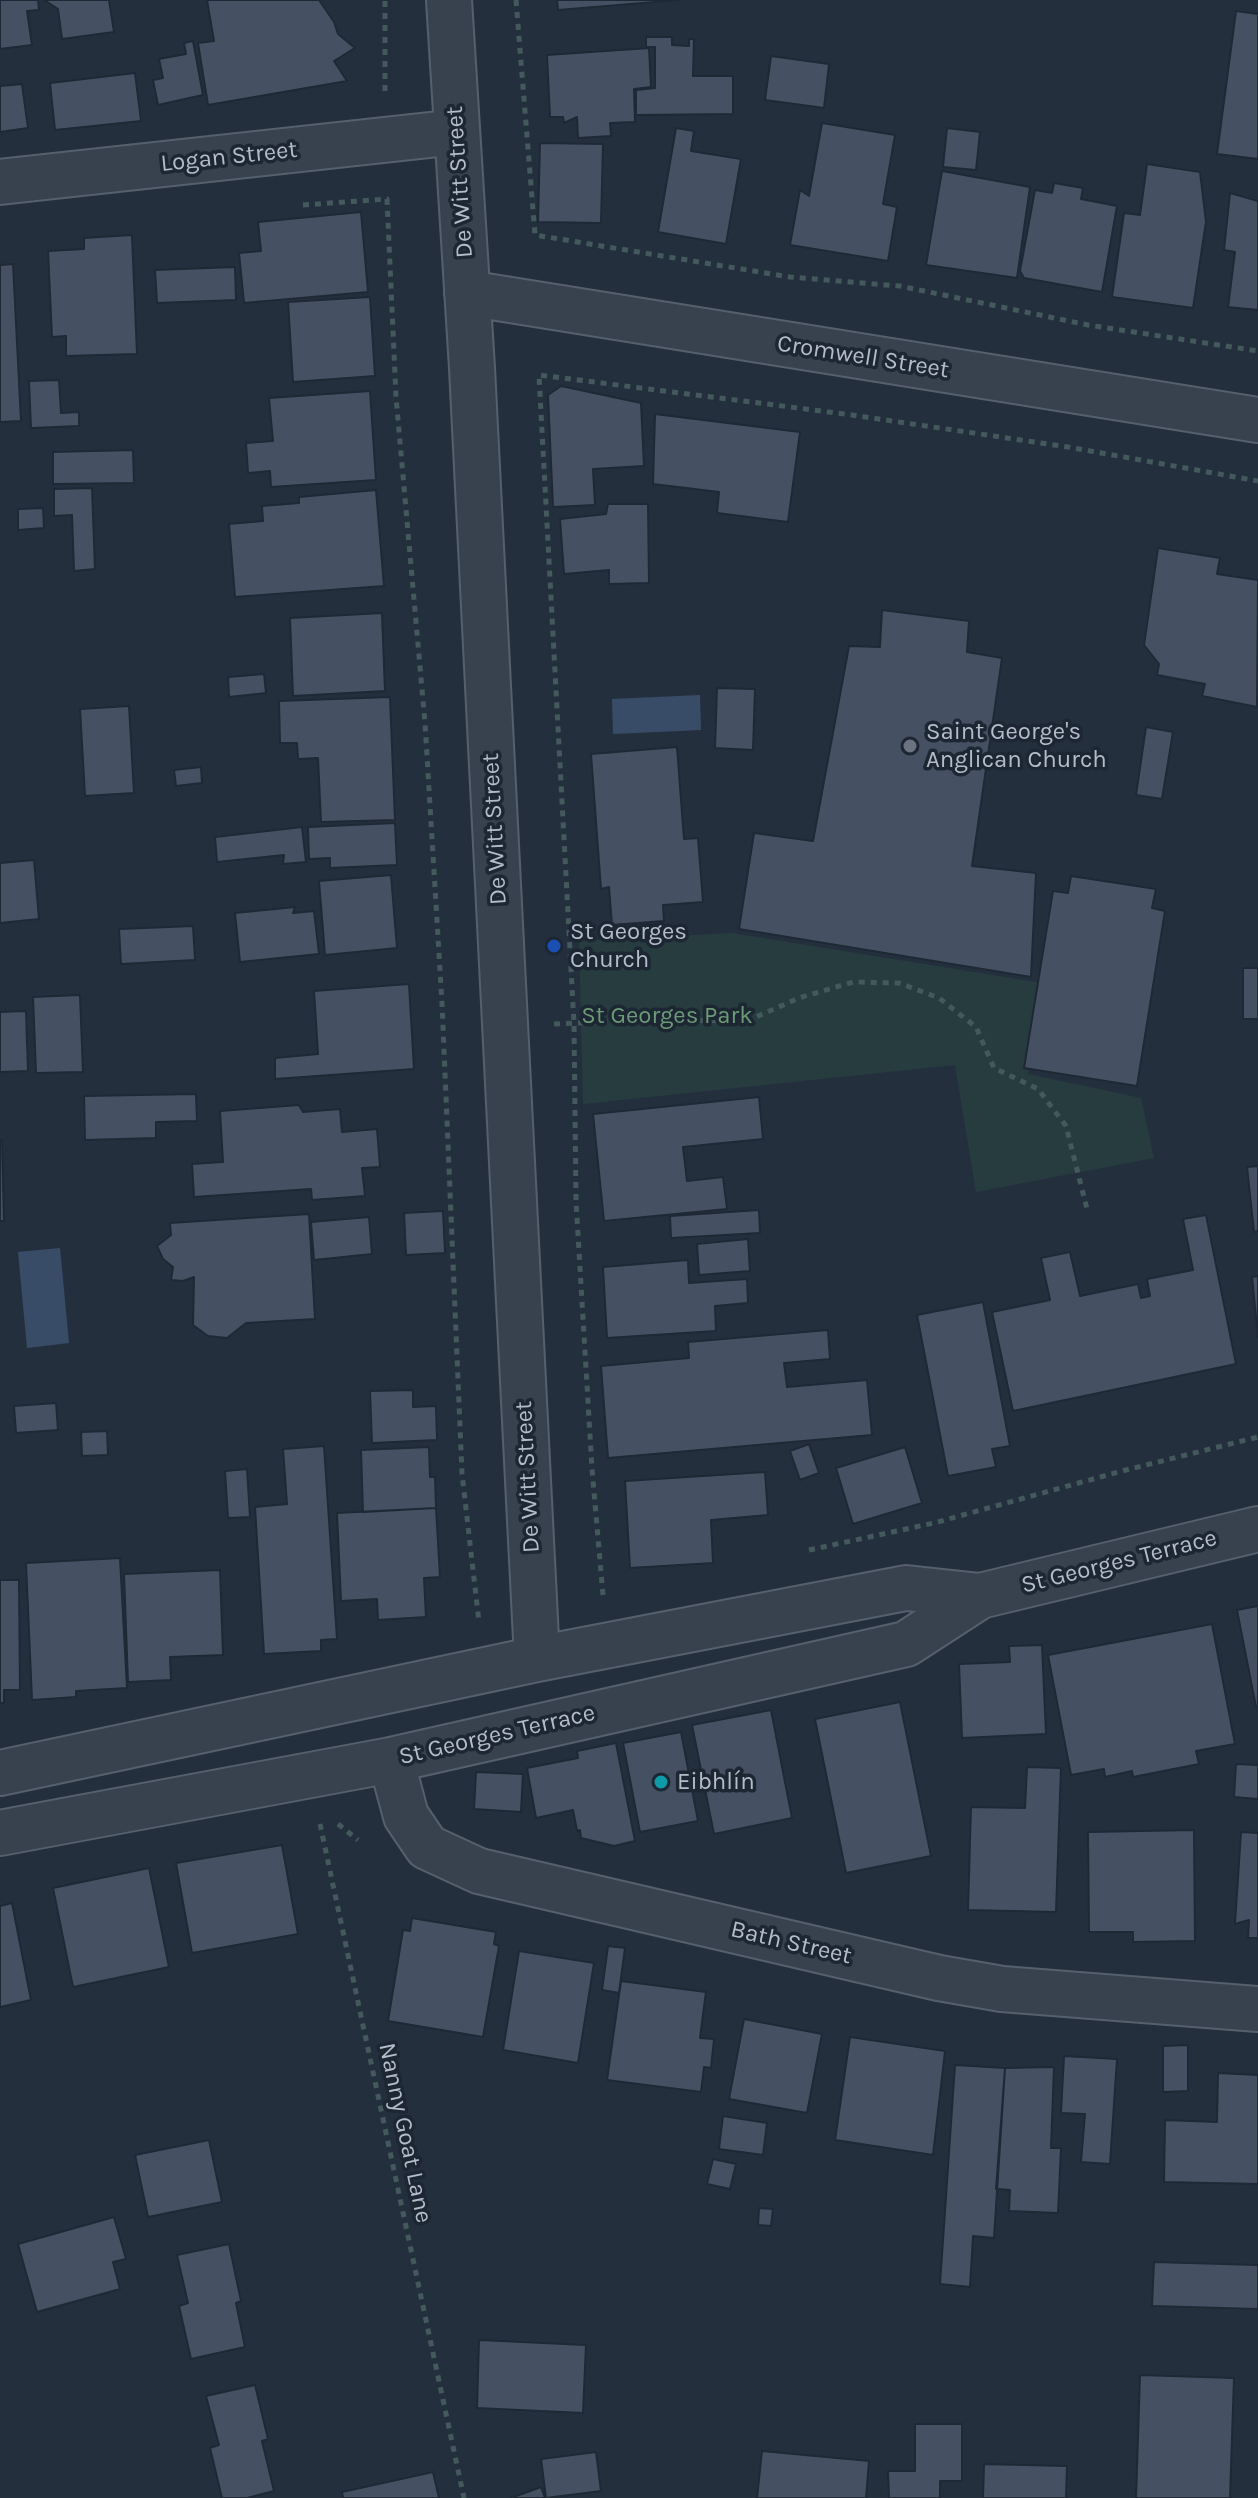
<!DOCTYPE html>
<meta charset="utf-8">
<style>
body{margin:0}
canvas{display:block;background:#242f3e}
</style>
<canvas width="1258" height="2498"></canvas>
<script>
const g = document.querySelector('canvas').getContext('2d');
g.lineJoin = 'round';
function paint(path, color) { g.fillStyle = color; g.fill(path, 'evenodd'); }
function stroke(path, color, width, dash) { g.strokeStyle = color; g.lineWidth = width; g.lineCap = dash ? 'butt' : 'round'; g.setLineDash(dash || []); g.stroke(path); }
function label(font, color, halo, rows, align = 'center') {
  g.font = font + ' Karla,sans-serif'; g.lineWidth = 7; g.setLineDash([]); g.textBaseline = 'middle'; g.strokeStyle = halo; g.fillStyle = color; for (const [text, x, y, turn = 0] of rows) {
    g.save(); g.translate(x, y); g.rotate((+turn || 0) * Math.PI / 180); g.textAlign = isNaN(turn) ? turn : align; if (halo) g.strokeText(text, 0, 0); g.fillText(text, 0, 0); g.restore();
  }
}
const green = new Path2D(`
 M732 933 1042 983 1028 1074 1141 1098 1154 1158 976 1192 955 1065 583 1104 579 941Z`);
const water = new Path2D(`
 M700 695 701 730 613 734 612 699Z
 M60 1248 69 1343 27 1348 18 1252Z`);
const building = new Path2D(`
 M0 0H38L39 10 27 11 32 45 0 49Z
 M44 0H109L114 32 62 39 58 9Z
 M207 0H319L334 22 338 34 355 48 334 61 347 81 208 105 198 43 214 41Z
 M557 0H679L558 10Z
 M1236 11 1258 14V159L1217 154Z
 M646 37H672V45L689 46V39H694L693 76H733V114L636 115V90L655 88V47H646Z
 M193 41 203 95 158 105 153 80 163 78 159 59 186 54 184 43Z
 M649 48 651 87 634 89 635 122 610 123 611 136 578 138 577 117 564 123 563 117H550L547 55Z
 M771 56 829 64 824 108 765 100Z
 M135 73 141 121 55 130 50 83Z
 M22 84 28 128 0 132V86Z
 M822 123 895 135 883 204 897 207 888 261 790 245 800 190 809 196Z
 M676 128 694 131 691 151 741 159 726 244 658 232Z
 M947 128 980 132 976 170 943 167Z
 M540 143 603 144 601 223 538 222Z
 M1147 164 1200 172 1206 222 1193 308 1112 297 1124 213 1140 215Z
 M942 171 1030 187 1017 278 926 265Z
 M1054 183 1083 188 1081 199 1117 206 1102 292 1024 278 1020 271 1035 190 1052 193Z
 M1230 193 1258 201V310L1228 307 1235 252 1224 250Z
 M361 212 368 292 244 303 239 253 261 251 258 222Z
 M132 235 137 354 66 356V336L52 337 48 251 84 249V238Z
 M13 264 21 421 0 422V265Z
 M235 267 236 300 157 303 155 270Z
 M370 297 375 376 293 382 288 302Z
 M59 380 61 413 79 412V426L31 428 29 381Z
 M561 386 641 403 644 466 593 469 595 505 553 507 548 395Z
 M370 391 376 480 271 487 270 471 248 473 246 443 273 441 269 398Z
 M655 414 800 432 788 522 717 513 719 492 653 484Z
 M133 450 134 483 53 484V452Z
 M92 488 95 569 74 571 72 515 54 516V489Z
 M376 490 384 586 235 597 229 524 263 521 262 506 299 503V497Z
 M608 504H648L649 583 609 584V570L564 574 560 519 606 514Z
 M43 508 44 528 18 530V509Z
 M1158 548 1220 558 1217 574 1258 580 1257 707 1202 696 1205 684 1157 675 1159 664 1144 645Z
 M882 610 969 621 967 652 1002 658 972 866 1036 873 1031 977 739 929 754 833 813 841 849 646 880 647Z
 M382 613 385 691 293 696 290 618Z
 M264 674 266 693 229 697 228 677Z
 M717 688 755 689 753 750 715 748Z
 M390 697 395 820 321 822 318 758 298 759 297 743H280L279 701Z
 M129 706 134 793 85 796 80 709Z
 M1146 727 1173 732 1162 799 1136 795Z
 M677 747 684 839 698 838 703 902 663 905 664 921 612 925 609 887 601 889 591 754Z
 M201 767 202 783 176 786 174 770Z
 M395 823 397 865 330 868V858L309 859 308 827Z
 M302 827 306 862 283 864 284 855 217 862 215 837Z
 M34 860 39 919 0 923V863Z
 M391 875 397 948 325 955 319 881Z
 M1071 876 1156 889 1152 908 1165 911 1137 1086 1024 1068 1053 891 1068 893Z
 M295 907 293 913 314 911 319 954 240 962 235 913Z
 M193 926 195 960 121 964 119 929Z
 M1243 968H1258V1019H1243Z
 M409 984 414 1069 275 1079V1058L318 1054 314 991Z
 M80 995 83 1072 36 1073 33 997Z
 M26 1011 28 1071 0 1072V1012Z
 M196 1094 197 1121 156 1122V1138L85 1140 84 1096Z
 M759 1097 763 1139 683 1147 687 1181 723 1177 727 1209 604 1221 593 1114Z
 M299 1105 303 1112 340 1109 342 1132 377 1129 380 1167 362 1168 365 1196 312 1200 311 1189 194 1197 192 1164 223 1162 220 1111Z
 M0 1140H2L4 1221H0Z
 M1258 1166V1231L1254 1232 1247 1167Z
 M759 1210 760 1233 671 1238 670 1216Z
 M443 1211 445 1253 406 1255 404 1213Z
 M309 1214 315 1319 246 1323 227 1338 208 1336 193 1325 194 1277 183 1281 171 1280 173 1267 163 1259 157 1246 171 1235 170 1223Z
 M1206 1215 1236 1364 1013 1411 992 1312 1050 1300 1041 1258 1070 1252 1080 1296 1138 1284 1141 1298 1150 1296 1147 1279 1193 1270 1183 1219Z
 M369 1217 372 1254 314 1260 311 1222Z
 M748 1239 750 1271 699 1275 697 1244Z
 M688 1260 689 1283 747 1279 748 1303 715 1306 716 1331 607 1338 603 1267Z
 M1258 1276V1337L1252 1277Z
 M983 1302 1010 1446 992 1449 996 1467 948 1476 917 1315Z
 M828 1330 830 1359 784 1363 787 1387 867 1380 872 1435 608 1458 601 1366 689 1358 688 1342Z
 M413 1390V1407L436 1406 437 1440 372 1443 370 1391Z
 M56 1403 58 1430 16 1433 14 1406Z
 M107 1431 108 1455 82 1456 81 1432Z
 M809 1444 819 1473 800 1480 790 1451Z
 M324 1446 337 1639 321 1640V1651L264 1654 255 1507 287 1504 283 1449Z
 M429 1447 430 1477H435L436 1508 363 1512 361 1450Z
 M905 1447 922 1503 853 1524 836 1468Z
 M247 1469 250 1517 228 1518 225 1471Z
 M765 1472 768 1515 711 1520 713 1563 630 1568 625 1481Z
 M436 1508 440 1577 424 1578 426 1617 378 1620 377 1599 341 1601 337 1513Z
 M120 1558 127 1688 76 1691V1697L32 1700 26 1563Z
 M220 1570 223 1655 170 1657 171 1680 128 1682 124 1574Z
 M0 1580H19L20 1690H4V1703H0Z
 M1258 1606V1706L1256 1707 1237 1610Z
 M1212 1624 1235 1744 1196 1751 1199 1764 1133 1777 1132 1771 1105 1777 1104 1769 1071 1775 1048 1655Z
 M1042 1645 1046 1734 962 1738 959 1664 1010 1662 1009 1646Z
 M900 1702 931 1856 846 1873 815 1719Z
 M771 1710 792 1818 714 1834 692 1725Z
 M681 1732 698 1821 640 1832 623 1743Z
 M616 1743 635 1841 614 1846 581 1838 580 1830 577 1831 573 1810 536 1818 527 1768 578 1758 577 1751Z
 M1236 1764 1258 1765V1799L1234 1797Z
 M1027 1767 1061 1768 1056 1912 968 1910 971 1807 1025 1808Z
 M476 1772 523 1774 521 1812 474 1809Z
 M1194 1830 1195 1941 1133 1942V1932H1089L1088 1832Z
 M1241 1832 1258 1833V1938H1248L1249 1920 1235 1924Z
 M282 1845 298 1934 192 1953 176 1863Z
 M149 1868 169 1967 73 1987 53 1888Z
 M12 1903 31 2000 0 2007V1906Z
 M412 1918 496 1932 494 1944 499 1946 483 2037 388 2021 403 1930 410 1931Z
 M608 1946 625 1948 619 1993 602 1990Z
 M519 1951 594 1963 578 2063 503 2050Z
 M621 1981 706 1992 700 2038 714 2039 711 2068 704 2067 701 2092 607 2080Z
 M744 2019 822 2034 807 2113 729 2099Z
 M850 2037 945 2051 933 2155 835 2140Z
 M1188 2045V2091L1163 2092V2046Z
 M1064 2056 1117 2059 1110 2164 1081 2162 1085 2114 1061 2113Z
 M955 2065 1005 2068 994 2238 973 2236 970 2287 940 2284Z
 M1054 2067 1051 2148H1061L1058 2213 1009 2211 1010 2190 996 2189 1005 2068Z
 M1218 2073 1258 2075V2184L1164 2182 1165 2120 1217 2122Z
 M723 2116 767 2123 763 2155 719 2149Z
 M209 2140 222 2202 148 2217 135 2155Z
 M713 2159 736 2164 730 2189 707 2184Z
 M759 2208 773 2209 771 2226 758 2225Z
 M114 2217 126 2259 113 2262 120 2289 37 2312 18 2244Z
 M229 2244 241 2301 236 2303 245 2347 191 2359 179 2306 188 2303 177 2255Z
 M1154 2262 1258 2265V2309L1152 2306Z
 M479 2340 586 2345 583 2413 477 2408Z
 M1140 2375 1234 2378 1230 2498H1136Z
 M255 2385 268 2439 262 2441 274 2491 247 2498H222L210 2448 219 2445 206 2396Z
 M915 2424H962V2481H940V2498H889L888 2471H915Z
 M762 2451 869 2461 866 2498H757Z
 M596 2452 601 2491 546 2498 541 2459Z
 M984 2464 1067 2466 1066 2498H983Z
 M433 2472 439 2498H343L342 2492Z
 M541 2487 545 2498H511Z`);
const path = new Path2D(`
 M516 0 535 235 790 277 900 286 1088 325 1258 351
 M385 91V0
 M303 205 387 199 396 397 425 723 442 1003 462 1474 479 1622
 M554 1024 649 1020 747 1021 799 998 853 982 899 983 939 998 976 1027 994 1068 1038 1089 1066 1126 1087 1209
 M809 1550 934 1523 1122 1471 1258 1437
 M603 1595 592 1469 576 1201 574 1024 539 375 845 414 1068 447 1258 481
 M320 1824 464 2498
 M338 1824 358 1840`);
const minor = new Path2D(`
 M449 0 472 368 537 1659
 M0 182 457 132
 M467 293 1258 420
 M391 1760 406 1816 427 1847 479 1871 939 1978 1002 1989 1258 2009
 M0 1773 537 1659 906 1588 980 1596
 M0 1833 391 1760 906 1644 980 1596 1258 1529`);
const markers = [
 [910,746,8,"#6b7280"],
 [554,946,8,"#1a4fb4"],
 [661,1782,8,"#0f9aa8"]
];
const streetNames = [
 ["Logan Street",229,157,-6],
 ["De Witt Street",460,182,-94],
 ["Cromwell Street",863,357,9],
 ["De Witt Street",495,829,-93],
 ["De Witt Street",528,1477,-93],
 ["St Georges Terrace",1119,1562,-14],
 ["St Georges Terrace",497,1735,-13],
 ["Bath Street",791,1943,13],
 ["Nanny Goat Lane",405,2133,78]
];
const poiNames = [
 ["Saint George's",926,732],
 ["Anglican Church",926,760],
 ["St Georges",570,932],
 ["Church",570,960],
 ["Eibhlín",677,1782]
];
const parkNames = [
 ["St Georges Park",667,1016]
];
paint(green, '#263c3f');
paint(water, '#394c67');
paint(building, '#455162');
stroke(building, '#1f2835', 2);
stroke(minor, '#565f6c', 48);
stroke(path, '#44595c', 5, [6, 6]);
stroke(minor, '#38414e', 44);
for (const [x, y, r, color] of markers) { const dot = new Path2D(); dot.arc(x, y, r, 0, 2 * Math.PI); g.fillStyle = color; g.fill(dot); stroke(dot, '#1d2633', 3); }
label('24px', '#b4bcc9', '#1d2633', streetNames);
label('24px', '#b4bcc9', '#1d2633', poiNames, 'left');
label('24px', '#6b9a76', '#1d2633', parkNames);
</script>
